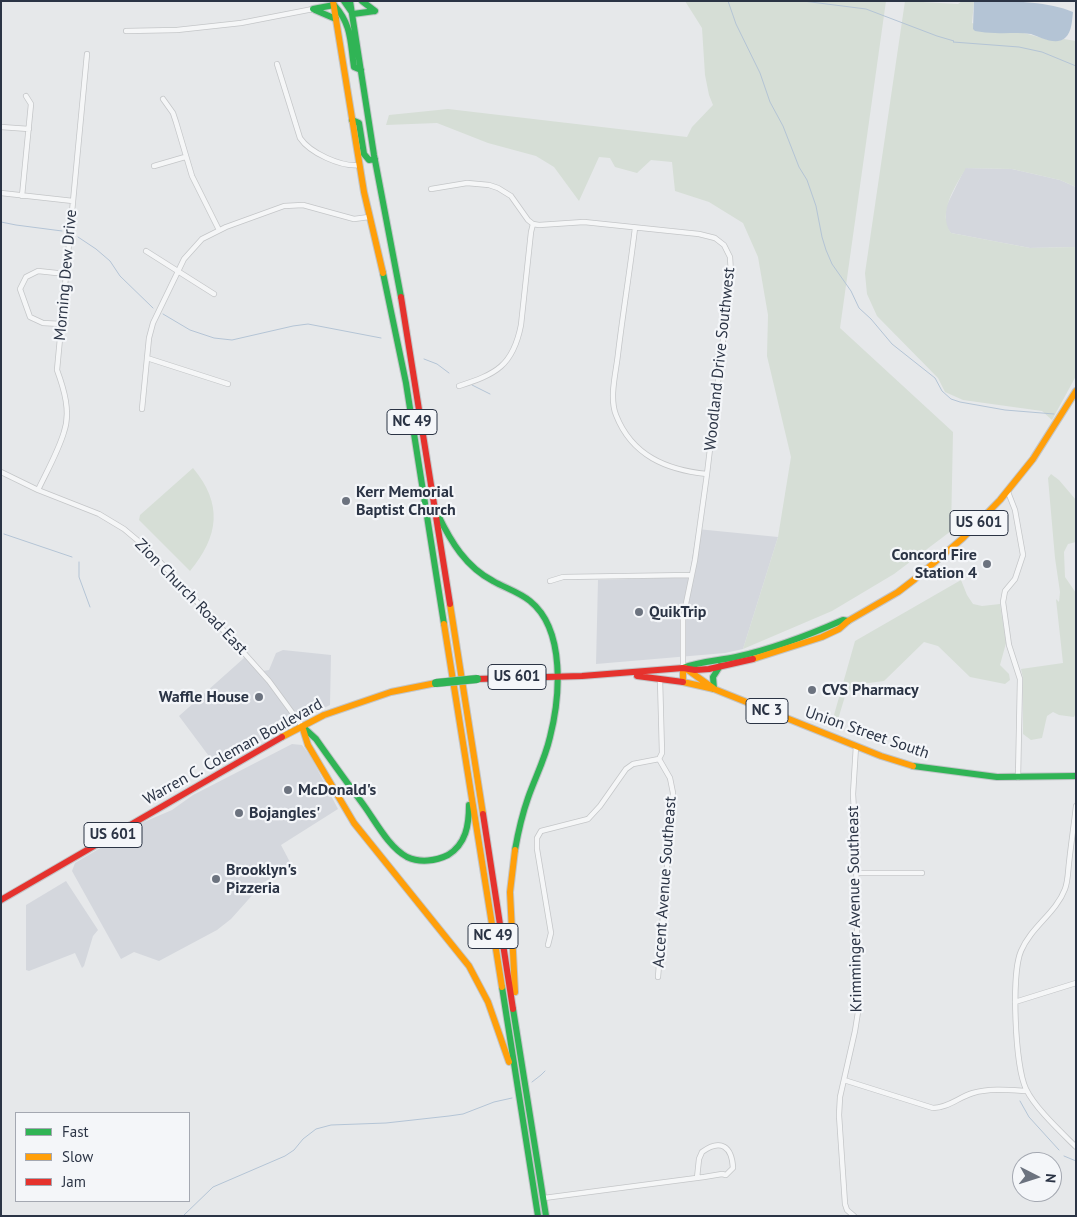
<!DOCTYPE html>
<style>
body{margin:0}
#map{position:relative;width:1077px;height:1217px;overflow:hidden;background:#e6e8ea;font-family:"PT Sans",sans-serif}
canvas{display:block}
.frame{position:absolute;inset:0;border:2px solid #2b3445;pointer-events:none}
.legend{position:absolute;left:15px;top:1112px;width:175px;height:90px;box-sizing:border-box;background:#f4f6f9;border:1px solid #a4a8b1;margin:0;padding:6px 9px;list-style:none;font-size:15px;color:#2b3445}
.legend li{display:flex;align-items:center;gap:10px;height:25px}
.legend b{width:25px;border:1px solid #a4a8b1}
.north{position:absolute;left:1012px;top:1152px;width:50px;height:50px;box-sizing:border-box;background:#f4f6f9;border:1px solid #a4a8b1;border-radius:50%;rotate:95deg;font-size:14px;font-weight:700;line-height:20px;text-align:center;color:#2b3445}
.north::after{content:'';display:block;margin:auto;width:18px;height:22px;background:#6c737f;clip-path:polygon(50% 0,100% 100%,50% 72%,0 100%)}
</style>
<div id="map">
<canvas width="1077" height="1217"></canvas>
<div class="frame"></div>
<ul class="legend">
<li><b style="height:6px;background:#30b455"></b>Fast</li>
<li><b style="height:6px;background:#ff9f0a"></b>Slow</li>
<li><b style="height:6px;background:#e5322d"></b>Jam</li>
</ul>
<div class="north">N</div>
</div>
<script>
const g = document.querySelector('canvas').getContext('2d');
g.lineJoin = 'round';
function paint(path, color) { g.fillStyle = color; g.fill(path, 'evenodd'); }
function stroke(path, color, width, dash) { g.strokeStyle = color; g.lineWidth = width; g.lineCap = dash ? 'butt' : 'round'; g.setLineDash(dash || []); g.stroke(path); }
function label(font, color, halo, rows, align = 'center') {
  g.font = font + ' "PT Sans",sans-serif'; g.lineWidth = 4.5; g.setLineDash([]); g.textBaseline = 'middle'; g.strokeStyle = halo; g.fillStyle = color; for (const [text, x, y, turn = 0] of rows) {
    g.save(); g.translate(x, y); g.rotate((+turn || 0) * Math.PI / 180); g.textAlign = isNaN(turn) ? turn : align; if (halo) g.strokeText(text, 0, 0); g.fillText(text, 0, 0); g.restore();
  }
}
const built = new Path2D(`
 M965 168 1012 169 1060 180 1076 187V247L1030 248 951 233 946 227V207Z
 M697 529 778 537 743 649 725 653 596 664 598 580 689 577Z
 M283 650 331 655 330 705 276 731 217 767 179 716 244 658 250 656 263 671 269 670 276 653Z
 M292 744 302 745 311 757 338 809 281 845 292 866 264 882 231 919 217 930 159 961 134 952 121 959 72 871 75 863 144 822 172 810 193 795Z
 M66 881 98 930 93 936 84 966 82 968 75 953 29 971 26 970V905Z`);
const green = new Path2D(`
 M685 1H886L840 328 953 432 951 531 894 574 832 611 743 649 778 537 791 457 767 356 768 315 758 257 743 223 709 202 675 191 672 162 651 160 637 173 615 167 610 158 599 157 579 201 554 167 536 156 488 143 437 123 386 125 389 115 448 109 687 137 692 127 713 105 709 95 705 75 702 28Z
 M905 1 958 4 962 1H974L972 23 996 33H1024L1046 39 1058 41 1064 39 1076 41V187L1060 180 1012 169 966 168C955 187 937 213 951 233L1030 248 1076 247V376L1052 420 1042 411 963 400 945 392 938 378 877 316 867 294 865 273Z
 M193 468C223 504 219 536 190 571L139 520 140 515Z
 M1051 474 1059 480 1076 500V542L1068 544 1064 552 1065 577 1076 593V713L1074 717 1059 715 1053 712 1047 716 1042 738 1031 740 1023 734V678L1021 669 1063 663 1056 599 1059 602 1060 592 1055 558 1048 478Z
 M961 580 967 595 973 604 982 606 1000 604 1006 643 1000 665 1009 674 1010 680 1005 684 970 677 938 646 924 642 884 681 861 684 855 690 846 693 836 726 832 722 855 641Z`);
const water = new Path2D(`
 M974 1C1004 1 1045 0 1073 12 1072 20 1072 32 1065 38 1056 46 1040 37 1031 34 1019 32 1007 34 995 33 988 33 982 32 975 31L973 29Z`);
const stream = new Path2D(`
 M728 1 736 24 760 73 770 102 783 126 799 167 807 180 816 206 822 237 826 250 832 264 851 291 859 308 871 319 892 344 935 378 942 391 951 399 960 402 1005 410 1054 414
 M803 1 866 9 937 36 954 41 953 42 1019 47 1042 52 1076 66
 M1 222 16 225 62 231
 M78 237 96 249 110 261 120 276 153 308
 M163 314 190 330 214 338 232 340 293 326 308 324 381 338
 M424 359 437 364 449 373
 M472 385 490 394
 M4 534 72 557
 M79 562V577L90 607
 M532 1082 541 1075 545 1071
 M1020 1101 1029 1117 1059 1150
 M1064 1156 1076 1161
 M183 1216 213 1187 285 1156 294 1150 303 1139 316 1129 331 1125 386 1123 449 1116 463 1114 494 1102 512 1098`);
const street = new Path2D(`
 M126 31 177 30 241 23 313 9
 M277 64 300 138C310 153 341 167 359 165
 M163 99 173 113 176 122 192 176 219 230
 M1 127 29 129
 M154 166 185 157
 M431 189 467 183 489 185 498 188 511 196 528 220 533 224 539 225 584 222 699 234 715 238 724 245 730 257 731 273 707 474 695 560 683 618V668
 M1 193 73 201
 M22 196 31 104 26 96
 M635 228C630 270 623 312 618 354 616 373 609 397 616 415 632 456 667 470 707 474
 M146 251 214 294
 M61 324 43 323 30 317 20 289 26 277 38 271 66 274
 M147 358 228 384
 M459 386C496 374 513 366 521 325L531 232 533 224
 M142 409 149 338 153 323 184 259 202 239 226 227 284 206 303 205 354 219 369 217
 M1 472 38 490 99 514 124 529 149 550 236 644 269 681 302 726
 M38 490C47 471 58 452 64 432 71 412 64 389 57 370L87 54
 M1008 492 1015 510 1023 555 1015 579 1005 591 1003 602 1009 645 1020 679 1018 778
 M550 581 563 577 691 575
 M1076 806C1074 825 1071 844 1069 863 1068 871 1068 881 1065 889 1056 913 1031 927 1021 951 1011 974 1015 1066 1026 1089 1035 1108 1061 1132 1076 1147
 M857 873H922
 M548 945 551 933 537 849V838L541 831 588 819 600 806 626 769 633 764 659 759 662 753 660 679
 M658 977 673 793 670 778 659 759
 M1015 1002 1076 983
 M844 1080 933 1108C948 1108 959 1097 973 1093 990 1088 1010 1090 1027 1091
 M544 1198 704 1177 722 1174 726 1175 733 1168C732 1147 721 1138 702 1152L699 1159 697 1178
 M854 1216 847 1210 845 1204 839 1115 840 1097 855 1031 858 1012 856 845 853 794 856 746`);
const fast = new Path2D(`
 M344 1 353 14 375 11
 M350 1 374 155 401 297
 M362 1 375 11
 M313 9 334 5C352 25 350 41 354 67L361 70
 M315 10 336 19
 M352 120 359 123 364 154 369 160 375 159
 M383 273 406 383 444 624
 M438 515C451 542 466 567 493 581 505 588 519 592 530 601 566 630 560 698 550 737 545 759 535 778 528 798 522 815 518 833 515 850
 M683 668C700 661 718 661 736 657 773 649 809 635 843 620L848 621
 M714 689 713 677 720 666
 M304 728 316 739C332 762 349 785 365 807 377 824 389 847 407 857 420 863 436 861 448 855 466 844 469 825 469 805
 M913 766 997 777 1076 776
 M502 987 538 1216
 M513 1009 546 1216`);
const slow = new Path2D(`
 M333 1 364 192 383 273
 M450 604 483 814
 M444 624 502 987
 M753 659 822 637 839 629 848 621 898 592 915 579 963 538 1000 500 1033 459 1076 391
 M683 668V682L714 689 881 756 913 766
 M685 668 713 688
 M302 726 308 745 354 823 469 966 488 1002 509 1062
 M282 737 324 715 391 692 436 683
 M515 850 510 892 515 992`);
const jam = new Path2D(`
 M401 297 450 604
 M637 676 683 682
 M477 679 582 676 683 668 695 670 709 669 753 659
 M483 814 513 1009
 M1 900 282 737`);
const fastBridge = new Path2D(`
 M436 683 477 679`);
const markers = [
 [346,501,5,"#6c737f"],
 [987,564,5,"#6c737f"],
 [639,612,5,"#6c737f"],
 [812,690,5,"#6c737f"],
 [259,697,5,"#6c737f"],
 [288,790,5,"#6c737f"],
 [239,813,5,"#6c737f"],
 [216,879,5,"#6c737f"]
];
const shields = [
 [412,422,50],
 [979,523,58],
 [517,677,58],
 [767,711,42],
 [113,835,58],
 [493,936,50]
];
const shieldNames = [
 ["NC 49",412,422],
 ["US 601",979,523],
 ["US 601",517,677],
 ["NC 3",767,711],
 ["US 601",113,835],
 ["NC 49",493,936]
];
const streetNames = [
 ["Morning Dew Drive",66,275,-85],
 ["Woodland Drive Southwest",720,359,-84],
 ["Zion Church Road East",191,597,46],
 ["Union Street South",867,733,19],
 ["Warren C. Coleman Boulevard",233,752,-29],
 ["Accent Avenue Southeast",665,882,-86],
 ["Krimminger Avenue Southeast",855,909,-91]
];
const poiNames = [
 ["Kerr Memorial",356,492],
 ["Baptist Church",356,510],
 ["Concord Fire",977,555,"right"],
 ["Station 4",977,573,"right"],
 ["QuikTrip",649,612],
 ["CVS Pharmacy",822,690],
 ["Waffle House",249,697,"right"],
 ["McDonald's",298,790],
 ["Bojangles'",249,813],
 ["Brooklyn's",226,870],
 ["Pizzeria",226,888]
];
paint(built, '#d4d7dd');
paint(green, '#d6ded6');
paint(water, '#b4c4d5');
stroke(stream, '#b4c4d5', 1);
stroke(street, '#c4c6c8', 6);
stroke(fast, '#c2c5c8', 8);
stroke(slow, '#c2c5c8', 8);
stroke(jam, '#c2c5c8', 8);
stroke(street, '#f5f6f7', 4.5);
stroke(fast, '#30b455', 6);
stroke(slow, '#ff9f0a', 6);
stroke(jam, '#e5322d', 6);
stroke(fastBridge, '#b8bbbf', 9, []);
stroke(fastBridge, '#30b455', 8);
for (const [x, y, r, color] of markers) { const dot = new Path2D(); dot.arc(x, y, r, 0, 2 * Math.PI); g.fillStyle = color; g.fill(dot); stroke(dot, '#f4f6f9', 2); }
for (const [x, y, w] of shields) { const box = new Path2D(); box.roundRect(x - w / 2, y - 12.5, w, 25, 4); g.fillStyle = '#f4f6f9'; g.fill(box); stroke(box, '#2b3445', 1); }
label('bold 15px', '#2b3445', null, shieldNames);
label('16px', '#2b3445', '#f4f6f9', streetNames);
label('bold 16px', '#2b3445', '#f4f6f9', poiNames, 'left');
</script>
